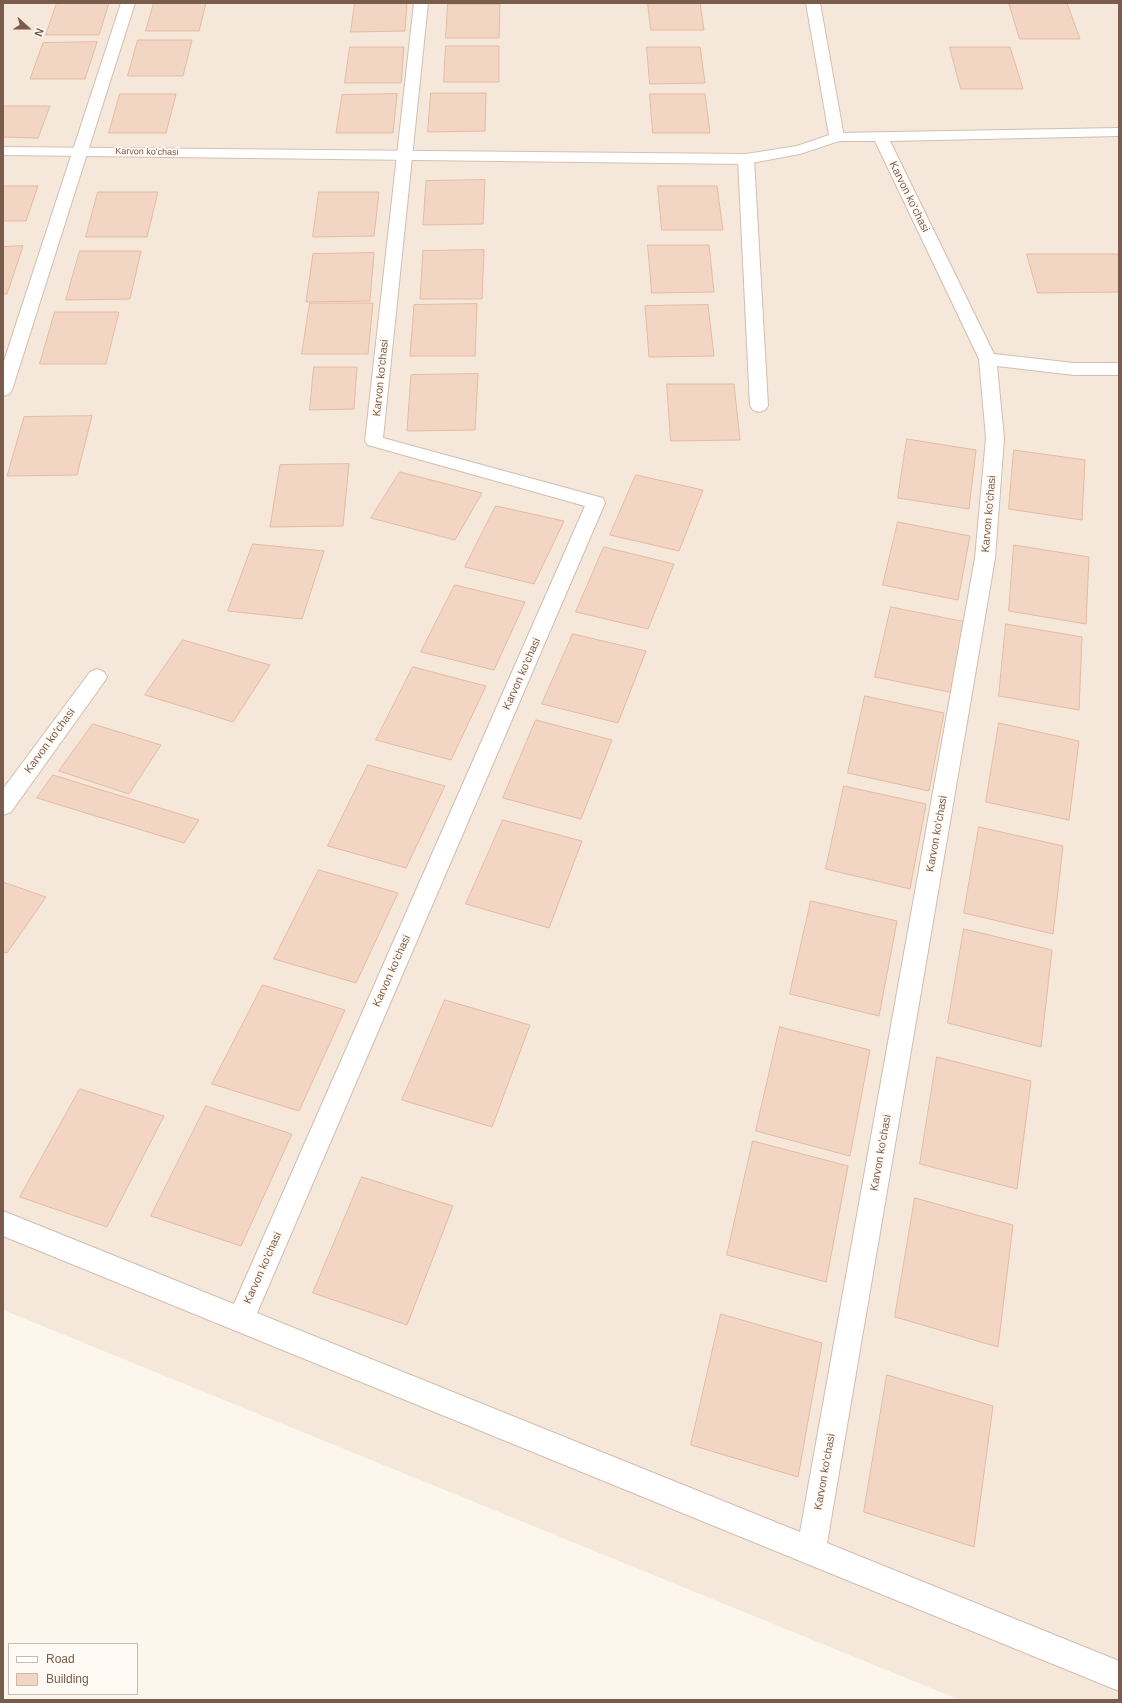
<!DOCTYPE html>
<style>
body{margin:0}
#map{position:relative;width:1122px;height:1703px;overflow:hidden;background:#fdf6ec;font-family:Helvetica,sans-serif}
canvas{display:block}
.frame{position:absolute;inset:0;border:4px solid #7a5c4d;pointer-events:none}
.legend{position:absolute;left:8px;top:1643px;width:130px;height:52px;box-sizing:border-box;background:#fffaf3;border:1px solid #cabbb1;margin:0;padding:5px 7px;list-style:none;font-size:12px;color:#7a5c4d}
.legend li{display:flex;align-items:center;gap:8px;height:20px}
.legend b{width:20px;border:1px solid #cabbb1}
.north{position:absolute;left:8px;top:8px;width:40px;height:40px;-webkit-text-stroke:3px #fffaf3;paint-order:stroke;rotate:111deg;font-size:11px;font-weight:700;line-height:16px;text-align:center;color:#7a5c4d}
.north::after{content:'';display:block;margin:auto;width:14px;height:18px;background:#7a5c4d;clip-path:polygon(50% 0,100% 100%,50% 72%,0 100%)}
</style>
<div id="map">
<canvas width="1122" height="1703"></canvas>
<div class="frame"></div>
<ul class="legend">
<li><b style="height:5px;background:#fff"></b>Road</li>
<li><b style="height:11px;background:#f3d5c3"></b>Building</li>
</ul>
<div class="north">N</div>
</div>
<script>
const g = document.querySelector('canvas').getContext('2d');
g.lineJoin = 'round';
function paint(path, color) { g.fillStyle = color; g.fill(path, 'evenodd'); }
function stroke(path, color, width, dash) { g.strokeStyle = color; g.lineWidth = width; g.lineCap = dash ? 'butt' : 'round'; g.setLineDash(dash || []); g.stroke(path); }
function label(font, color, halo, rows, align = 'center') {
  g.font = font + ' Helvetica,sans-serif'; g.lineWidth = 3.5; g.setLineDash([]); g.textBaseline = 'middle'; g.strokeStyle = halo; g.fillStyle = color; for (const [text, x, y, turn = 0] of rows) {
    g.save(); g.translate(x, y); g.rotate((+turn || 0) * Math.PI / 180); g.textAlign = isNaN(turn) ? turn : align; if (halo) g.strokeText(text, 0, 0); g.fillText(text, 0, 0); g.restore();
  }
}
const residential = new Path2D(`
 M3 3H1119V1700H960L3 1310Z`);
const building = new Path2D(`
 M57 3H109L99 35H46Z
 M154 3H206L199 31H146Z
 M355 3H407L405 31 351 32Z
 M648 3H700L704 30H651Z
 M1009 3H1067L1080 39H1020Z
 M448 4H500L499 38H446Z
 M138 40H192L183 76H128Z
 M97 42 85 79H30L43 43Z
 M446 46H499V82H444Z
 M350 47H404L401 83H345Z
 M647 47H700L705 83 650 84Z
 M950 47H1010L1023 89H961Z
 M431 93H486L485 131 428 132Z
 M120 94H176L166 133H109Z
 M397 94 393 133H336L342 95Z
 M650 94H705L710 133H653Z
 M3 106H50L38 138 3 137Z
 M485 180 483 224 423 225 426 181Z
 M3 186H38L26 221H3Z
 M658 186H717L723 230H662Z
 M98 192H158L147 237H86Z
 M319 192H379L374 236 313 237Z
 M648 245H709L714 292 652 293Z
 M23 246 7 294H3V247Z
 M484 250 482 299H420L423 251Z
 M80 251H141L130 299 66 300Z
 M374 253 370 301 306 302 313 254Z
 M1027 254H1119V292L1038 293Z
 M310 303H373L368 354H302Z
 M477 304 475 356H410L414 305Z
 M708 305 714 356 649 357 645 306Z
 M55 312H119L106 364H40Z
 M314 367H357L354 409 310 410Z
 M478 374 475 430 407 431 411 375Z
 M667 384H734L740 440 671 441Z
 M92 416 77 475 7 476 24 417Z
 M907 439 976 450 969 509 898 498Z
 M1014 450 1085 460 1082 520 1009 509Z
 M349 464 343 526 270 527 280 465Z
 M400 472 482 493 455 540 371 518Z
 M636 475 703 490 679 551 610 535Z
 M496 506 564 521 534 584 465 567Z
 M898 522 970 536 958 600 883 585Z
 M253 544 324 551 302 619 228 611Z
 M1014 545 1089 557 1086 624 1009 611Z
 M604 547 674 564 648 629 576 612Z
 M455 585 525 602 494 670 421 652Z
 M891 607 966 622 954 693 875 677Z
 M1006 624 1082 637 1079 710 999 696Z
 M573 634 646 651 618 723 542 704Z
 M183 640 270 665 233 722 145 695Z
 M413 667 486 686 451 760 376 740Z
 M865 696 944 713 929 791 848 773Z
 M536 720 612 740 581 819 503 798Z
 M999 723 1079 741 1069 820 986 802Z
 M93 724 161 745 129 794 59 771Z
 M368 765 445 786 406 868 328 846Z
 M53 775 199 820 184 843 37 798Z
 M844 786 926 804 910 889 826 869Z
 M503 820 582 841 549 928 466 904Z
 M979 827 1063 846 1053 934 964 913Z
 M319 870 398 893 356 983 274 959Z
 M3 882 46 897 7 953 3 952Z
 M811 901 897 921 879 1016 790 994Z
 M964 929 1052 950 1041 1047 948 1023Z
 M263 985 345 1010 299 1111 212 1084Z
 M445 1000 530 1025 492 1127 402 1100Z
 M780 1027 870 1050 850 1156 756 1131Z
 M937 1057 1031 1081 1017 1189 920 1164Z
 M80 1089 164 1116 107 1227 20 1197Z
 M206 1106 292 1134 241 1246 151 1216Z
 M753 1141 848 1166 826 1282 727 1255Z
 M362 1177 453 1206 407 1325 313 1293Z
 M915 1198 1013 1225 998 1347 895 1317Z
 M721 1314 822 1343 798 1477 691 1445Z
 M887 1375 993 1406 974 1547 864 1512Z`);
const street = new Path2D(`
 M121 3H135L12 390 9 394 3 396V364Z
 M414 3H428L383 438 603 498 605 503 257 1313 800 1532 975 558 986 438 979 359 875 141H837L832 140 830 137 832 134 837 133 1119 128V136L890 141 994 354 1074 363H1119V375H1074L997 366 1004 438 995 558 827 1543 1119 1661V1691L3 1236V1211L234 1304 585 506 368 445 365 441Z
 M746 154 751 156 754 159 768 406 765 410 759 412 753 410 750 406 738 159 741 156Z
 M97 669 104 672 107 677 104 682 11 812 3 815V789L90 672Z`);
const secondary = new Path2D(`
 M806 3H820L844 137 842 140 800 154 746 164 3 155V147L746 154 797 146 829 135Z`);
const farStreetnames = [
 ["Karvon ko'chasi",147,152,1]
];
const streetNames = [
 ["Karvon ko'chasi",909,197,64],
 ["Karvon ko'chasi",381,378,-84],
 ["Karvon ko'chasi",989,514,-85],
 ["Karvon ko'chasi",522,674,-66],
 ["Karvon ko'chasi",50,741,-54],
 ["Karvon ko'chasi",937,834,-80],
 ["Karvon ko'chasi",392,971,-66],
 ["Karvon ko'chasi",881,1153,-80],
 ["Karvon ko'chasi",263,1268,-66],
 ["Karvon ko'chasi",825,1472,-80]
];
paint(residential, '#f5e8da');
paint(building, '#f3d5c3');
stroke(building, '#e6bba3', 1);
stroke(street, '#d1beb0', 2);
stroke(secondary, '#d6c0b0', 2);
paint(street, '#fff');
paint(secondary, '#fff');
label('9px', '#7a5c4d', '#fffaf3', farStreetnames);
label('11px', '#7a5c4d', '#fffaf3', streetNames);
</script>
